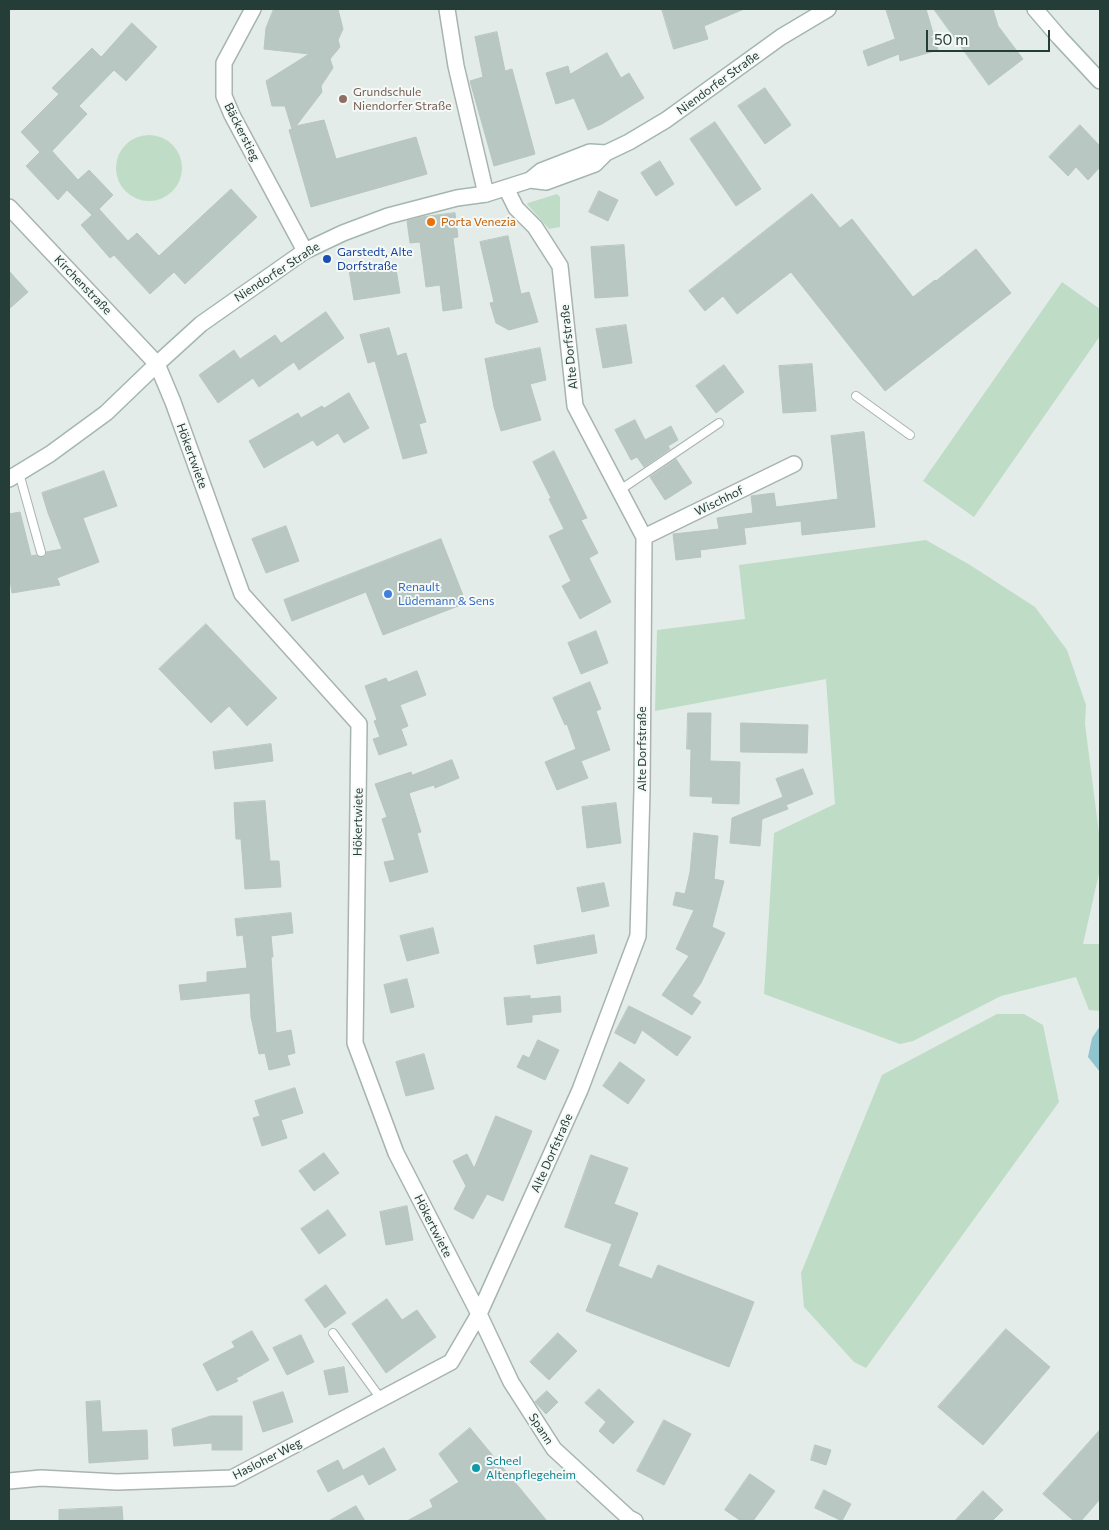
<!DOCTYPE html>
<meta charset="utf-8">
<style>
body{margin:0}
#map{position:relative;width:1109px;height:1530px;overflow:hidden;background:#e4ece9;font-family:Commissioner,sans-serif}
canvas{display:block}
.frame{position:absolute;inset:0;border:10px solid #243d36;pointer-events:none}
.scale{position:absolute;left:926px;top:30px;width:124px;height:22px;box-sizing:border-box;border:2px solid #243d36;border-top:0;padding-left:6px;font-size:15px;line-height:18px;white-space:nowrap;color:#243d36;-webkit-text-stroke:4px #f4f9f7;paint-order:stroke}
</style>
<div id="map">
<canvas width="1109" height="1530"></canvas>
<div class="frame"></div>
<div class="scale">50 m</div>
</div>
<script>
const g = document.querySelector('canvas').getContext('2d');
g.lineJoin = 'round';
function paint(path, color) { g.fillStyle = color; g.fill(path, 'evenodd'); }
function stroke(path, color, width, dash) { g.strokeStyle = color; g.lineWidth = width; g.lineCap = dash ? 'butt' : 'round'; g.setLineDash(dash || []); g.stroke(path); }
function label(font, color, halo, rows, align = 'center') {
  g.font = font + ' Commissioner,sans-serif'; g.lineWidth = 4; g.setLineDash([]); g.textBaseline = 'middle'; g.strokeStyle = halo; g.fillStyle = color; for (const [text, x, y, turn = 0] of rows) {
    g.save(); g.translate(x, y); g.rotate((+turn || 0) * Math.PI / 180); g.textAlign = isNaN(turn) ? turn : align; if (halo) g.strokeText(text, 0, 0); g.fillText(text, 0, 0); g.restore();
  }
}
const green = new Path2D(`
 M116 168a33 33 0 1 1 66 0a33 33 0 1 1-66 0Z
 M557 194 560 197V227L549 229 527 204 528 203Z
 M1062 282 1100 309V336L974 517 923 481Z
 M926 540 970 565 1035 607 1067 650 1086 705 1085 724 1100 841V869L1083 944H1100V1011L1089 1010 1076 977 1001 996 913 1041 900 1044 764 994 774 833 835 804 826 679 655 711 657 630 745 619 739 565Z
 M997 1014H1024L1043 1025 1059 1102 866 1368 854 1362 804 1307 801 1273 882 1075Z`);
const water = new Path2D(`
 M1100 1026V1072L1088 1057 1092 1038Z`);
const building = new Path2D(`
 M274 9H338L343 29 338 40 340 47 330 59 333 68 321 86 322 92 296 126 324 120 336 159 416 137 427 174 311 207 289 130 292 129 285 106H272L266 81 309 54 264 49 266 28Z
 M662 9H744L704 26 708 39 674 49Z
 M886 9H926L938 50 900 61 899 54 868 66 863 51 895 39Z
 M934 9H993L998 26 1023 59 989 85Z
 M132 23 157 47 126 81 114 70 79 106 87 114 52 151 78 180 89 170 113 195 98 210 99 209 128 241 137 233 159 256 231 189 257 217 185 284 174 272 150 294 114 255 110 258 81 225 92 215 67 190 58 200 26 166 40 152 21 132 59 94 52 88 92 48 101 57Z
 M497 32 505 71 512 69 535 154 494 166 470 81 483 77 475 37Z
 M607 53 621 78 629 73 644 98 602 124 588 130 574 98 556 104 546 73 568 66 570 74Z
 M765 88 791 125 765 144 738 106Z
 M715 122 761 189 736 206 690 139Z
 M1080 125 1100 146V167L1088 180 1076 167 1068 176 1049 157Z
 M660 161 674 184 656 196 641 173Z
 M599 191 618 200 608 221 589 212Z
 M812 194 840 228 852 219 913 297 935 280 936 281 976 249 1011 293 885 391 791 272 737 314 723 296 705 311 689 291Z
 M455 213 458 237 453 238 462 308 443 311 440 285 426 287 420 242 410 243 407 221 422 217Z
 M508 236 521 294 529 292 538 322 509 330 496 323 490 303 494 302 480 242Z
 M624 245 628 296 595 298 591 247Z
 M395 263 400 293 354 300 349 270Z
 M9 271 28 292 9 309Z
 M326 312 344 338 299 370 294 362 259 387 253 378 218 403 199 375 234 350 240 359 275 335 281 343Z
 M626 325 632 363 603 368 596 329Z
 M389 328 397 356 406 353 426 422 419 424 427 453 403 459 375 361 368 363 360 335Z
 M540 348 546 380 530 384 541 420 501 431 494 407 485 359Z
 M812 364 816 411 783 413 779 366Z
 M724 365 744 392 716 413 696 386Z
 M349 393 369 428 344 443 338 433 317 446 313 440 264 468 249 441 298 413 301 418 322 406 324 408Z
 M635 420 645 440 671 426 678 440 668 446 670 449 644 467 637 457 631 460 615 430Z
 M864 432 875 527 802 535 801 521 744 528 746 544 700 550 701 557 676 560 673 534 719 529 717 518 753 513 751 496 774 493 776 507 838 499 831 436Z
 M554 451 587 518 581 520 598 553 589 558 611 602 580 619 562 586 571 581 549 536 564 529 549 499 551 498 533 462Z
 M676 459 692 483 665 500 650 477Z
 M104 471 117 506 83 518 99 562 57 578 60 585 12 593 9 573V514L20 512 31 556 36 555 42 557 45 556 46 552 62 549 48 513 42 493Z
 M286 526 299 561 266 573 252 539Z
 M441 539 466 603 383 635 366 592 292 621 284 600Z
 M206 624 277 698 247 726 229 706 211 723 159 669Z
 M596 631 608 663 581 674 568 643Z
 M417 671 426 695 400 705 408 726 401 729 407 745 379 755 373 739 380 737 374 721 377 720 365 686 386 678 388 682Z
 M590 682 601 709 596 711 610 750 581 761 588 778 557 790 545 762 576 749 578 755 567 724 565 725 553 698Z
 M688 713H711L710 761 740 762 739 804 712 803 713 797 690 796 691 749H687Z
 M741 723 808 725 807 753 741 752Z
 M271 744 273 761 215 769 213 752Z
 M452 760 459 778 435 788 434 785 409 793 421 832 417 833 428 872 390 882 384 862 395 860 382 819 387 817 375 784 411 772 412 775Z
 M803 769 813 794 786 805 785 803 788 809 762 819 760 846 730 843 732 818 783 797 776 779Z
 M265 801 270 861H279L281 887 245 889 241 839H236L234 803Z
 M616 803 621 843 587 848 582 807Z
 M694 833 718 836 714 879 724 881 712 927 725 933 701 983 692 996 701 1002 692 1015 662 995 689 956 676 949 694 910 673 905 676 892 685 894 690 872Z
 M604 883 609 906 582 912 577 888Z
 M291 913 293 933 271 936 273 957H271L276 1033 291 1030 295 1053 287 1055 290 1065 269 1070 265 1053 259 1054 251 1017 250 993 181 1000 179 985 207 982V972L247 968 243 935 237 936 235 919Z
 M433 928 439 953 407 961 400 936Z
 M594 935 597 953 537 964 534 946Z
 M407 979 414 1007 391 1013 384 985Z
 M530 996V999L560 996 561 1012 532 1015V1022L507 1025 504 998Z
 M629 1006 691 1037 677 1056 642 1030 635 1044 615 1033Z
 M538 1040 559 1050 545 1080 517 1067 523 1055 529 1058Z
 M424 1054 434 1089 406 1096 396 1062Z
 M620 1062 645 1080 628 1104 603 1086Z
 M295 1088 303 1113 281 1120 287 1138 262 1146 253 1118 260 1116 255 1101Z
 M496 1116 532 1131 503 1201 487 1194 473 1219 454 1209 466 1186 453 1161 467 1154 474 1168Z
 M324 1153 339 1173 314 1191 299 1171Z
 M591 1155 628 1168 614 1204 638 1213 618 1266 652 1279 658 1265 754 1302 729 1367 586 1311 612 1244 565 1227Z
 M407 1206 413 1240 386 1245 380 1212Z
 M328 1210 346 1235 319 1254 301 1229Z
 M326 1285 346 1313 325 1328 305 1300Z
 M387 1299 402 1320 417 1310 436 1337 386 1373 352 1324Z
 M1006 1329 1050 1367 983 1445 938 1407Z
 M252 1331 269 1360 244 1374 243 1369V1375L236 1378 238 1381 217 1391 203 1364 235 1347 232 1342Z
 M558 1333 577 1351 549 1380 530 1362Z
 M301 1335 314 1362 287 1375 273 1348Z
 M344 1367 348 1392 329 1395 324 1371Z
 M599 1389 634 1422 613 1444 599 1431 606 1422 585 1403Z
 M547 1391 558 1402 546 1414 535 1402Z
 M283 1392 293 1422 263 1432 253 1402Z
 M100 1401 102 1432 147 1430 148 1459 89 1463 86 1402Z
 M211 1416H242V1450H212V1443L174 1446 172 1429Z
 M664 1420 691 1434 664 1485 637 1471Z
 M470 1428 547 1521H407L433 1507 430 1500 459 1482 439 1454Z
 M1100 1430V1499L1081 1521H1074L1043 1494Z
 M815 1445 831 1450 826 1465 811 1460Z
 M384 1448 396 1470 369 1485 363 1474 328 1492 317 1471 338 1460 343 1470Z
 M750 1474 775 1491 753 1521H741L725 1510Z
 M824 1490 851 1504 842 1521 815 1508Z
 M983 1491 1003 1510 992 1521H955Z
 M356 1506 365 1521H329Z
 M122 1507 123 1521H59V1510Z`);
const lane = new Path2D(`
 M856 396 910 435
 M19 473 41 552
 M620 490 719 423
 M333 1333 381 1399`);
const street = new Path2D(`
 M253 9 224 63V96L232 115 305 251
 M447 9 456 66 486 194
 M9 207 157 364 173 402 242 594 359 724 355 1043 396 1153 479 1314 511 1382 554 1449 629 1518 635 1521
 M644 537 794 464
 M9 1481 41 1478 117 1482 232 1478 451 1362 479 1314 580 1090 638 936 642 790 644 537 575 406 560 266 535 227 516 208 506 188`);
const secondary = new Path2D(`
 M1035 9 1059 37 1100 81
 M530 180 546 182 595 164 606 153 629 142 666 120 781 37 828 9
 M9 479 50 454 106 413 157 364 201 324 305 251 343 233 388 216 457 198 486 194 530 180 541 171 590 152 606 153`);
const markers = [
 [343,99,5,"#8d6e63"],
 [431,222,5,"#e8710a"],
 [327,259,5,"#1a4fb4"],
 [388,594,5,"#3f7fe0"],
 [476,1468,5,"#0f9aa8"]
];
const streetNames = [
 ["Niendorfer Straße",718,83,-36],
 ["Bäckerstieg",242,132,63],
 ["Niendorfer Straße",277,272,-33],
 ["Kirchenstraße",83,285,46],
 ["Alte Dorfstraße",569,347,-96],
 ["Hökertwiete",192,456,70],
 ["Wischhof",719,501,-26],
 ["Alte Dorfstraße",642,749,-90],
 ["Hökertwiete",358,822,-89],
 ["Alte Dorfstraße",552,1153,-66],
 ["Hökertwiete",433,1226,63],
 ["Spann",541,1429,57],
 ["Hasloher Weg",267,1459,-27]
];
const educationNames = [
 ["Grundschule",353,92],
 ["Niendorfer Straße",353,106]
];
const foodNames = [
 ["Porta Venezia",441,222]
];
const transitNames = [
 ["Garstedt, Alte",337,252],
 ["Dorfstraße",337,266]
];
const shopNames = [
 ["Renault",398,587],
 ["Lüdemann & Sens",398,601]
];
const cultureNames = [
 ["Scheel",486,1461],
 ["Altenpflegeheim",486,1475]
];
paint(green, '#bedcc6');
paint(water, '#90c4ce');
paint(building, '#b9c7c2');
stroke(building, '#b7c6bf', 1);
stroke(lane, '#a7b4b0', 10);
stroke(street, '#a7b4b0', 18);
stroke(secondary, '#a3b7b0', 18);
stroke(lane, '#fff', 8);
stroke(street, '#fff', 15);
stroke(secondary, '#fff', 15);
for (const [x, y, r, color] of markers) { const dot = new Path2D(); dot.arc(x, y, r, 0, 2 * Math.PI); g.fillStyle = color; g.fill(dot); stroke(dot, '#f4f9f7', 2); }
label('12px', '#243d36', '#f4f9f7', streetNames);
label('12px', '#785e54', '#f4f9f7', educationNames, 'left');
label('12px', '#c56008', '#f4f9f7', foodNames, 'left');
label('12px', '#164399', '#f4f9f7', transitNames, 'left');
label('12px', '#366cbe', '#f4f9f7', shopNames, 'left');
label('12px', '#0d838f', '#f4f9f7', cultureNames, 'left');
</script>
